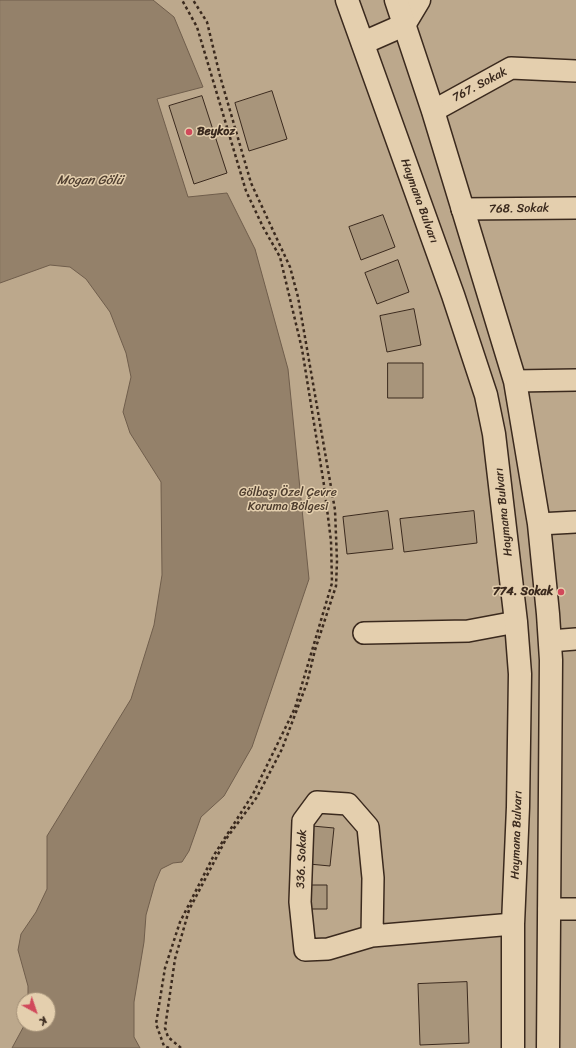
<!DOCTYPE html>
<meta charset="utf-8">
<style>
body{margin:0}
#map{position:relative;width:576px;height:1048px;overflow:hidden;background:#dac5a5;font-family:Sriracha,sans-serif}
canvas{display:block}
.north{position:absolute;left:16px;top:992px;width:40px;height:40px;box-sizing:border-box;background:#e4cfae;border:1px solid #a08d74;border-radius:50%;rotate:140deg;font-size:11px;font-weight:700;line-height:16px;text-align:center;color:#3b2a1e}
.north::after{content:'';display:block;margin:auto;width:14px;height:18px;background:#d1495b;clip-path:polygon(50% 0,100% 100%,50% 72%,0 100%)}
</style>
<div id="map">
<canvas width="576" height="1048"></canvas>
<div class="north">K</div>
</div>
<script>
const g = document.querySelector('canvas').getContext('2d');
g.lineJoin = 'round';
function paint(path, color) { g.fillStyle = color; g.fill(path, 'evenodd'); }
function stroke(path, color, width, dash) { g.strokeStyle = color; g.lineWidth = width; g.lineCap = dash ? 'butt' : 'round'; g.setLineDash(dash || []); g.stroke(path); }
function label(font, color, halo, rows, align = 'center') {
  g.font = font + ' Sriracha,sans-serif'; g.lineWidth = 3; g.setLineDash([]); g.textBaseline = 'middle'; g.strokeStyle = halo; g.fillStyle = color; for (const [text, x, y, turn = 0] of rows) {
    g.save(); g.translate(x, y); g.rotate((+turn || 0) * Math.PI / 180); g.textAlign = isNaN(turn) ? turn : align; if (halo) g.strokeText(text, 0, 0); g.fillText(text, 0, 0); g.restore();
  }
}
const green = new Path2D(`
 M0 0H576V1048H0ZM24 1000H48V1024H24Z`);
const water = new Path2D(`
 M0 0H153L174 17 203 87 157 99 188 197 227 193 255 249 288 369 309 579 252 747 224 796 201 817 189 851 182 862 173 863 161 869 155 883 146 915 144 942 134 1002V1037L140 1048H12L25 1024H48V1000H28V986L18 950 21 934 36 912 47 889V836L131 699 154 625 162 575 161 482 130 433 123 412 131 377 126 353 110 312 86 279 70 267 50 265 0 283Z`);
const building = new Path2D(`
 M272 91 287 139 249 151 235 103Z
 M202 96 227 173 194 184 169 106Z
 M383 215 395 247 361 260 349 227Z
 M398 260 409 292 377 304 365 273Z
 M414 309 421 345 387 352 380 316Z
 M388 363H423V398H388Z
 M388 511 393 549 347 554 343 517Z
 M474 511 477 543 404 552 400 519Z
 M312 826 334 828 330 866 309 864Z
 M309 885H327V909H309Z
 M467 982 469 1043 420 1045 418 984Z`);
const path = new Path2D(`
 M169 1048 164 1046 156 1024 165 968 180 922 214 855 253 794 295 708 332 583 331 541 324 485 302 349 280 257 263 227 246 191 197 27 182 0
 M181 1048 168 1037 165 1028 175 959 189 910 226 839 257 797 282 749 307 683 315 650 336 586 337 561 335 510 298 297 290 267 251 183 220 76 207 22 193 0`);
const minor = new Path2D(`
 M433 111 511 68 576 71
 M462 209 576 208
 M515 381 576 380
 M539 524 576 522
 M364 633 468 631 516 622
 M550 641 576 639
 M549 909H576
 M372 936 373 878 368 827 348 804 317 802 303 821 300 902 305 950 328 949 372 936 513 924`);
const major = new Path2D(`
 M363 43 404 25 419 0`);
const highway = new Path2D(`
 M347 0 453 295 486 395 494 434 516 622 520 674 518 807 513 924V1048
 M396 0 433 111 515 381 539 524 548 614 551 660 548 1048`);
const markers = [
 [189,132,4,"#d1495b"],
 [561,592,4,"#d1495b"]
];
const streetNames = [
 ["767. Sokak",480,85,-28],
 ["Haymana Bulvarı",419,201,70],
 ["768. Sokak",519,209,-1],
 ["Haymana Bulvarı",504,512,-96],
 ["Haymana Bulvarı",517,835,-88],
 ["336. Sokak",302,859,-88]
];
const poiNames = [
 ["Beykoz",197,132],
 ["774. Sokak",553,592,"right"]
];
const parkNames = [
 ["Gölbaşı Özel Çevre",288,493],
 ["Koruma Bölgesi",288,507]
];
const waterNames = [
 ["Mogan Gölü",90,181]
];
paint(green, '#bca88c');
paint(water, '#94816a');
stroke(water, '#705e4c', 1);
paint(building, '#a8957b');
stroke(building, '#3b2a1e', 1);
stroke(minor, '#3b2a1e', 24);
stroke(major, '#3b2a1e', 25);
stroke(highway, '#3b2a1e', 25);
stroke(path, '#3b2a1e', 2.5, [3, 3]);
stroke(minor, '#e4cfae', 21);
stroke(major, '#e4cfae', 22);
stroke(highway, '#e4cfae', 22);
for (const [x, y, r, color] of markers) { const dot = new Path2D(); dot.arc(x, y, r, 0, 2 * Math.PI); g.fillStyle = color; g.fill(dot); stroke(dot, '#e4cfae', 1.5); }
label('12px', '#3b2a1e', '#e4cfae', streetNames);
label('bold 12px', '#3b2a1e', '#e4cfae', poiNames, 'left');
label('12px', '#4e3d2e', '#e4cfae', parkNames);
label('italic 13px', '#514031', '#e4cfae', waterNames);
</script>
